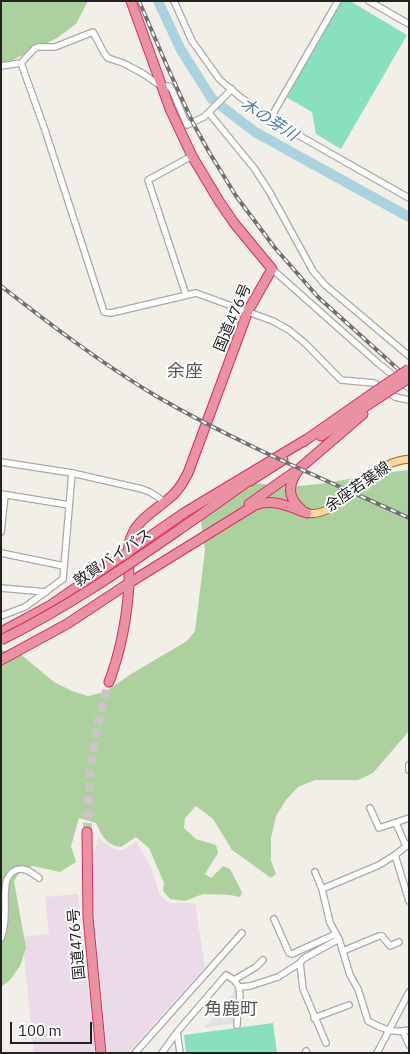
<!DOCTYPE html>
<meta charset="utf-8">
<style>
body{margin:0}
#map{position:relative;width:410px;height:1054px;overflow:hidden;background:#f2efe9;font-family:"IBM Plex Sans",sans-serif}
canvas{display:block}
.frame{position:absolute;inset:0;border:2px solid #222;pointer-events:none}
.scale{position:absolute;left:10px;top:1022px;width:82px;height:22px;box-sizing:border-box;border:2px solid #222;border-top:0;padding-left:6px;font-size:15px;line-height:18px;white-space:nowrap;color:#222;-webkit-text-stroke:4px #fff;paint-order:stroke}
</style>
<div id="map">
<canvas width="410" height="1054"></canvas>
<div class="frame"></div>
<div class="scale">100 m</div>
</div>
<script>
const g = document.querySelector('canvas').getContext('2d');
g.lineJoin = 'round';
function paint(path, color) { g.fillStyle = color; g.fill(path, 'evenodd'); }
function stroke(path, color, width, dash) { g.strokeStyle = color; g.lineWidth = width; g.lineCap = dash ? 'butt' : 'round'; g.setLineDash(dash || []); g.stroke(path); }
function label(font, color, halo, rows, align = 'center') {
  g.font = font + ' "IBM Plex Sans","Noto Sans JP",sans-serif'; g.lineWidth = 4; g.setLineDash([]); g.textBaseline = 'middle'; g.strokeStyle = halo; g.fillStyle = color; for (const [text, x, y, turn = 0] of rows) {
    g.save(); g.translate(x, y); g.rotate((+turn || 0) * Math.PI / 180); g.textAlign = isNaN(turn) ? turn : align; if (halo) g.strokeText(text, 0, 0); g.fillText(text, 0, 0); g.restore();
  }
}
const industrial = new Path2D(`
 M98 838 115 850H124L136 841 151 867 160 895 170 903H195L205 967 128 1053H108L91 884 92 863Z
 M78 894 95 1053H34L22 937 49 934 45 897Z`);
const forest = new Path2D(`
 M1 1H88L76 24 57 38 1 66Z
 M409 470V731L373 773 358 780H315L298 787 286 800 276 816 271 838V861L276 874 271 878 232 850 213 819 196 806 185 818 184 828 196 839 216 845 218 853 205 874 211 878 223 866 230 869 242 892 240 897 230 895 203 894 185 901 170 899 163 891 164 883 149 848 136 837 121 847C106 845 102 836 96 823L79 818 71 846 76 862 60 872 33 866 21 870 14 881 26 948 20 966 10 980 1 987V650L19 653 54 682 72 691 88 696 105 692 131 674 187 641 195 631 205 550 201 523 204 506 214 489 227 482H244L288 487 320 484 384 473Z`);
const pitch = new Path2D(`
 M342 1H350L407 35 341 149 316 134 312 112 286 97Z
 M273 1023 277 1053H186L184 1035Z`);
const parking = new Path2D(`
 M237 988 239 996 236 1023 204 1028Z`);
const river = new Path2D(`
 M158 1 181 50 212 99 255 132 409 217`);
const highwayTunnel = new Path2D(`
 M87 832C89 801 89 770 95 739 98 720 104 701 109 682`);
const minor = new Path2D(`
 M174 1 192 41 220 80 239 96 270 119 409 198
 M369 1 409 24
 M21 63 46 133 104 312 111 313 196 293 273 321 289 330 306 344 341 380 374 383 395 397 409 400
 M1 66 21 63 34 49 38 47H55L93 32 104 53 108 58 123 63 142 73 161 86H169L172 90 187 125 204 117 232 89
 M209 113 254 168 269 191 313 271 325 285 409 356
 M270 119 338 1
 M272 269 379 364 409 388
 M186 295 148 180 192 156
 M1 462 72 473 142 489 150 492 165 502
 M1 494 69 505
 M1 532 5 495
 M1 553 64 566
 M1 588 46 592
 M1 616 25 607 63 579 72 473
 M409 765V770
 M370 808 379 828 409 818
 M396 823 406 846
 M409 844 395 855 379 865 322 889 330 923 339 939 350 975 358 989 368 1021C381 1028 393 1034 409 1030
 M395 855 409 901
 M315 872 322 889
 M274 919 289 953 292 954 336 934
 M1 938C8 920 3 901 6 883 8 874 16 866 26 870 30 871 35 875 39 878
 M343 951 379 936H382L390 946 399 942
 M300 963 303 989 326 1043
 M234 980 256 967 263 960
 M239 987 250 986 278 977 300 963 303 959 339 939
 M314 1018 349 1005
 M403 1031 409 1045
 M177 1032 180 1053
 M306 1051 307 1053
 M135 1053 242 933
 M162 1053 177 1032 226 975 234 980 239 987 240 996 238 1004 237 1025
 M377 1053 409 992`);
const major = new Path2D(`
 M307 513C316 515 324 512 332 507 356 488 376 462 409 459`);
const highway = new Path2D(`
 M321 436 380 397
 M303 442 376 391
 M250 481 283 460
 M249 504 296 471
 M302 510C286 497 288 483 300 468L363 414
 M199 516 254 477
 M1 632 51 605 184 513 307 439
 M1 660 67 624 129 583 255 505C274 498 289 507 307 513
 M109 682C121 650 127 618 129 585 130 568 125 550 132 535 140 517 159 508 173 495 179 489 184 481 188 473L248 311 272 269 234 223 219 201 192 156 170 109 131 1
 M87 832 88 917 101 1053`);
const rail = new Path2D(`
 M139 1 167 66 193 123 209 152 236 196 275 248 318 297 409 379
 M1 286C51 325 101 363 156 396 237 443 324 479 409 518`);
const highwayBridge = new Path2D(`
 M376 391 409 369
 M380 397 409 378
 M1 640C71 606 135 560 199 516`);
const streetNames = [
 ["国道476号",233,318,-67],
 ["余座若葉線",358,487,-35],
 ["敦賀バイパス",113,558,-34],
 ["国道476号",77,944,-95]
];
const waterNames = [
 ["木の芽川",269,120,33]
];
const quarterNames = [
 ["余座",185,372],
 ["角鹿町",231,1010]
];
paint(industrial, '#ebdbe8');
paint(forest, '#add19e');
paint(pitch, '#88e0be');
paint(parking, '#e2e2e2');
stroke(river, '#aad3df', 10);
stroke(highwayTunnel, '#c8c6c1', 9, [9, 4.5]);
stroke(minor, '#a9a9a9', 8);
stroke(major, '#a06b00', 9);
stroke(highway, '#dc2a67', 11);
stroke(minor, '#fff', 5.5);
stroke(major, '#fcd6a4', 7);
stroke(highway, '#e892a2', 9);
stroke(rail, '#707070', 4);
stroke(rail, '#fff', 2, [5.5]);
stroke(highwayBridge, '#dc2a67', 11, []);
stroke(highwayBridge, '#e892a2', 9);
label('15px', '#222', '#fff', streetNames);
label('italic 16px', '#4a7aab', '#fff', waterNames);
label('18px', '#555', '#fff', quarterNames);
</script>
